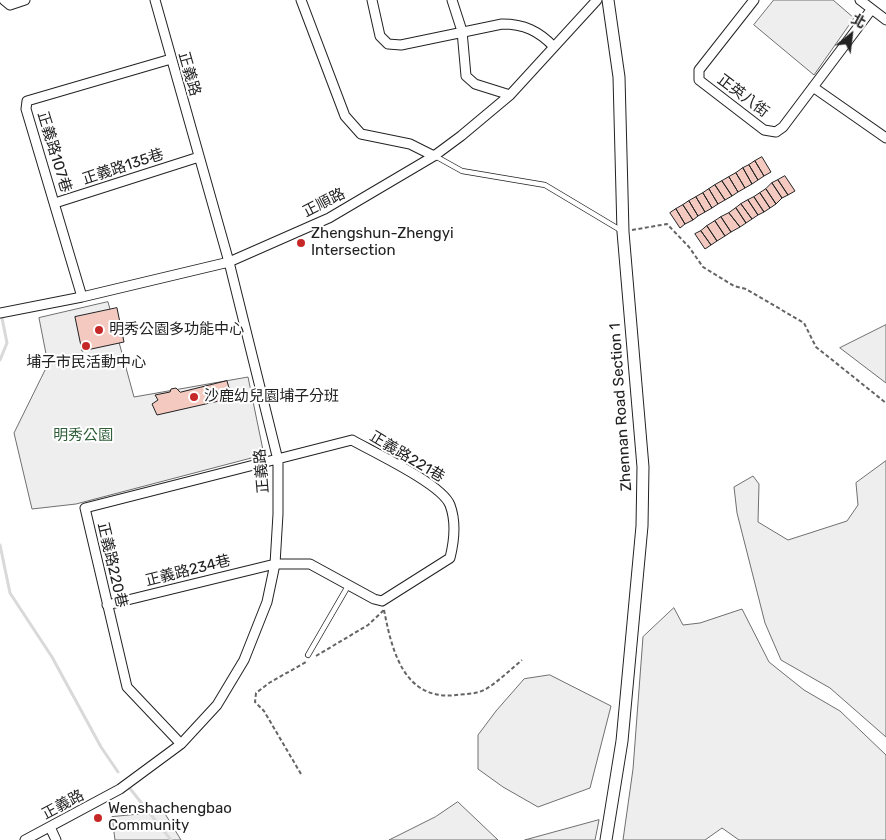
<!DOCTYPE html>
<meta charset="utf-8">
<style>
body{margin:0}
#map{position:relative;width:886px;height:840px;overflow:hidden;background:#fff;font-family:Rubik,"Noto Sans TC",sans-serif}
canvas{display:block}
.north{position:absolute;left:826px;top:10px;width:50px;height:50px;-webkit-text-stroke:4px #fff;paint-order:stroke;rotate:29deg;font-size:14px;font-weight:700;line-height:20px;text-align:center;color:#222}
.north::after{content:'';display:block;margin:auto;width:18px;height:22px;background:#222;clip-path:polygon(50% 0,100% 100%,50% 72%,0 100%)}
</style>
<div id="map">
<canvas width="886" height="840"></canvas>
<div class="north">北</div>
</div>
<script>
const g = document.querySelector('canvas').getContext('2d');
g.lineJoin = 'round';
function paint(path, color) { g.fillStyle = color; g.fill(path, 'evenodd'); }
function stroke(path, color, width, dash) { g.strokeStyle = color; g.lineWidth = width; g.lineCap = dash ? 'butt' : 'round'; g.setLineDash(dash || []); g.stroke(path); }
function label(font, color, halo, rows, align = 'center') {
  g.font = font + ' Rubik,"Noto Sans TC",sans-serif'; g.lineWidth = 4; g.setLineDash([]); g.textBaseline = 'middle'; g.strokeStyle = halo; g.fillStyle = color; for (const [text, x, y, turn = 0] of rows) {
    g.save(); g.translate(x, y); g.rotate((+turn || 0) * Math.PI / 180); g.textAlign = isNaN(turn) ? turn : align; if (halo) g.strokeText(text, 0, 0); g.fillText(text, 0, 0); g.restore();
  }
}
const green = new Path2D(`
 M774 0H833L854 18 814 75 754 25Z
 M108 302 134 397 248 377 263 450 255 457 76 504 32 509 14 433 48 364 39 318Z
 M886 325V383L840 348Z
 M886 461V737L830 688 781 660 765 623 737 513 734 487 753 476 759 484 758 522 788 540 847 521 858 505 856 483Z
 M674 608 683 625 700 623 742 609 769 662 804 690 840 711 886 755V840H739L722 828 705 840H623L633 769 643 637Z
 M550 675 611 706 590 788 538 807 503 787 478 769V735L496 711 524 679Z
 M458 802 498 840H389L435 817Z
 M164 812 181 840H115L112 817Z
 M599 820 595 840H525Z`);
const stream = new Path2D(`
 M0 360 7 343 1 313
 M0 545 10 593 52 657 101 747 118 772
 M128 786 171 840`);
const building = new Path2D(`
 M762 157 771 172 764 176 755 161Z
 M755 161 764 176 758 180 749 165Z
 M749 165 758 180 752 184 743 168Z
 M743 168 752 184 745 188 736 173Z
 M736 173 745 188 738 192 729 177Z
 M785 176 795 191 788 195 778 180Z
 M729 177 738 192 732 196 722 181Z
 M778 180 788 195 782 198 772 183Z
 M722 181 732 196 725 200 715 185Z
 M772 183 782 198 776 204 766 189Z
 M715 185 725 200 718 204 709 189Z
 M709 189 718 204 712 208 703 193Z
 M766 189 776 204 770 208 760 193Z
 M703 193 712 208 705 212 696 197Z
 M760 193 770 208 764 212 754 197Z
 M696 197 705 212 698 216 689 201Z
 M754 197 764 212 758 215 748 200Z
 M748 200 758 215 752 219 741 204Z
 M689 201 698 216 693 220 683 205Z
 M741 204 752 219 746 223 736 208Z
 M683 205 693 220 685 224 676 209Z
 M736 208 746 223 740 227 729 213Z
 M676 209 685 224 680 228 670 213Z
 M729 213 740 227 731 232 721 217Z
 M721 217 731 232 725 236 715 221Z
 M715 221 725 236 717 241 707 226Z
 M707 226 717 241 711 245 701 231Z
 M701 231 711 245 705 249 695 234Z
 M117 308 124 342 82 351 75 317Z
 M227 381 232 398 157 415 152 404 158 400 155 395 170 392 171 389 176 388 180 392Z`);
const path = new Path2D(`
 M632 230 667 224 689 247 703 267 734 286 746 289 804 323 816 347 886 403
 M384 610C392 651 404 701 456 695 465 694 478 694 486 689 499 681 510 670 522 660
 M316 656 368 625 384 610
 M301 774 264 711 255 702 256 693 269 683 306 662`);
const service = new Path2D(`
 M435 156 462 171 545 185 622 231
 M308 655 348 586`);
const minor = new Path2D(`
 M4 0 10 5 25 0
 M301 0 345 116 361 134 410 144 434 156
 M372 0 380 36 388 44 401 45 502 24C524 24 539 31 554 47
 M452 0 462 31 466 76 475 84 510 95
 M754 0 699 70V80L764 130 776 132 783 127 871 10
 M860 0 886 20
 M813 87 886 138
 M55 203 199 157
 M82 297 26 109 27 101 171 59
 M0 313 82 297 229 262 329 218 434 156 461 136 510 95 597 0
 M107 605 275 564H310L374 599 382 601 450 558C454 542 456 521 450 505 442 484 373 452 352 440L85 508 127 687 181 744
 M50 827 56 840
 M25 840 120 789 181 744 217 705 244 660 267 602 275 564 278 514V460L229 262 155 0`);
const tertiary = new Path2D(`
 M606 840 622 741 642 526 643 467 623 232 619 77 608 0`);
const markers = [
 [301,243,5,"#c62828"],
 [99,330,5,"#c62828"],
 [86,346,5,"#c62828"],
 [194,397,5,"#c62828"],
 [98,818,5,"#c62828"]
];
const streetNames = [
 ["正義路",189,74,74],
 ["正英八街",743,96,37],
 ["正義路107巷",54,152,73],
 ["正義路135巷",123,167,-18],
 ["正順路",324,203,-27],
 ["Zhennan Road Section 1",621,407,-94],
 ["正義路221巷",407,457,31],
 ["正義路",262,471,-95],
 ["正義路220巷",112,565,77],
 ["正義路234巷",188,571,-14],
 ["正義路",63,805,-28]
];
const poiNames = [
 ["Zhengshun-Zhengyi",311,234],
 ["Intersection",311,251],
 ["明秀公園多功能中心",109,330],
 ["埔子市民活動中心",86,363,"center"],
 ["沙鹿幼兒園埔子分班",204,397],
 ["Wenshachengbao",108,809],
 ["Community",108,826]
];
const parkNames = [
 ["明秀公園",83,436]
];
paint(green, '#eee');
stroke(green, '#6f6f6f', 1);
stroke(stream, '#d9d9d9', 3);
paint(building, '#f3c9c0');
stroke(building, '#222', 1);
stroke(service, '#222', 6);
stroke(minor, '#222', 11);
stroke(tertiary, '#222', 13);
stroke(path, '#646464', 2, [4, 2.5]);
stroke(service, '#fff', 4.5);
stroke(minor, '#fff', 9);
stroke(tertiary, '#fff', 11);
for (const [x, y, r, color] of markers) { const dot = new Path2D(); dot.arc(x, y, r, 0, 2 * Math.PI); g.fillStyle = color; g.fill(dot); stroke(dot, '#fff', 2); }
label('15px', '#222', '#fff', streetNames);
label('15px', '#222', '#fff', poiNames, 'left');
label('15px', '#2f5e38', '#fff', parkNames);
</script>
